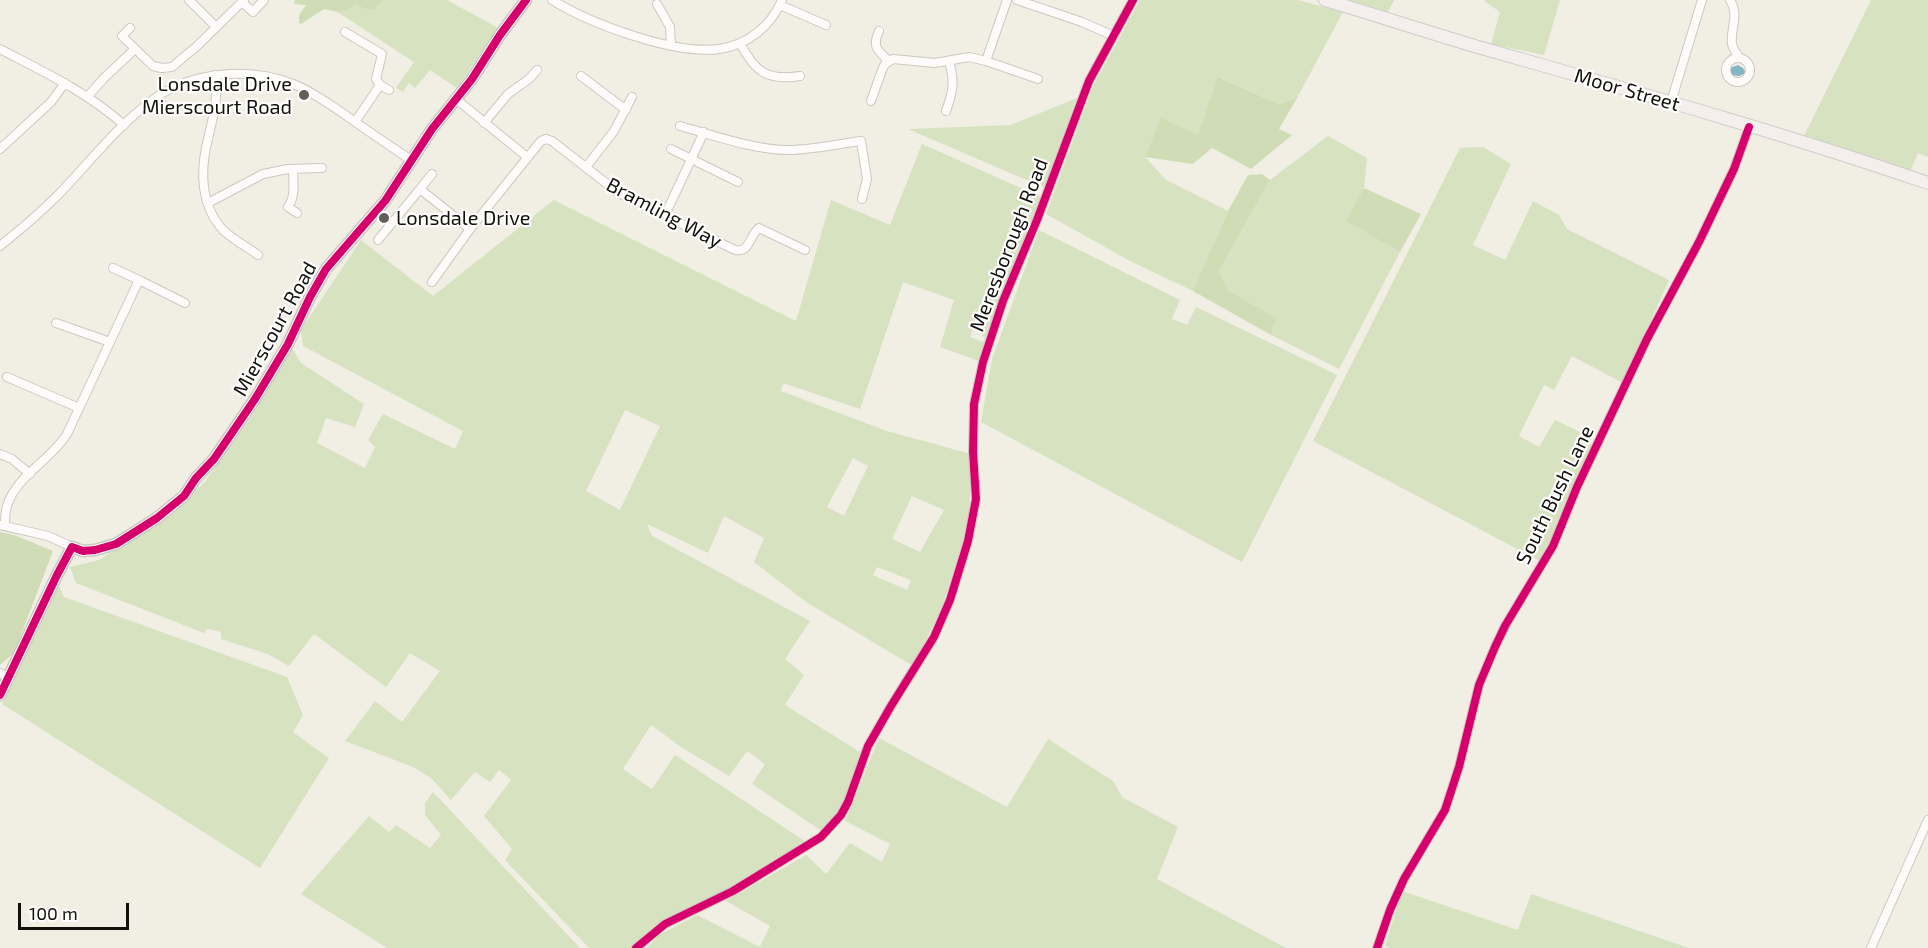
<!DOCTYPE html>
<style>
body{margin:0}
#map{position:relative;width:1928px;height:948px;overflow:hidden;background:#f1eee4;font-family:"Exo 2",sans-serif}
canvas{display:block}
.scale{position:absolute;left:18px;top:903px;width:111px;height:27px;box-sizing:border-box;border:3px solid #12100a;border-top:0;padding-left:8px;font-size:18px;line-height:21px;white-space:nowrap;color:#12100a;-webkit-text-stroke:4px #fff;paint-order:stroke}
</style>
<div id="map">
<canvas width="1928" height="948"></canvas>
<div class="scale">100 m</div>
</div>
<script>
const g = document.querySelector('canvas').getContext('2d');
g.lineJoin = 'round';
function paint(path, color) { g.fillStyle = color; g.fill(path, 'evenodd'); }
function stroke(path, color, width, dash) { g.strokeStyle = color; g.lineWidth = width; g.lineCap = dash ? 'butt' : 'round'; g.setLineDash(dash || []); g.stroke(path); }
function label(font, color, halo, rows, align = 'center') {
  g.font = font + ' "Exo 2",sans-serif'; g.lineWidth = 4.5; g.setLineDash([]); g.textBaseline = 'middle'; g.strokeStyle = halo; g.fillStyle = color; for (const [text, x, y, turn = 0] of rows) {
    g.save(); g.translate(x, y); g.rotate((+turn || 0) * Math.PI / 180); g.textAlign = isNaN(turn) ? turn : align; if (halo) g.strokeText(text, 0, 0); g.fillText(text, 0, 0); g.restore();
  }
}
const green = new Path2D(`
 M319 0H447L498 28 457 88 430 70 415 88 409 83 403 92 396 88 414 62Z
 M1140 0H1298L1343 12 1297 98 1279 104 1219 77 1198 135 1161 119 1145 157 1166 180 1228 211 1193 291 1130 261 1046 214 1093 86Z
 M1348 0H1394L1388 12Z
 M1483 0H1560L1544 55 1491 44 1500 12Z
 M1871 0H1928V157L1918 153 1910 171 1804 136Z
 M1077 98 1045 188 908 129 1011 125Z
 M1328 136 1367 158 1364 188 1347 221 1400 252 1339 369 1271 335 1277 318 1227 291 1219 271 1270 180Z
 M922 144 1041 197 994 314 979 361 940 347 954 300 903 282 860 409 783 383 781 391 887 431 971 454 969 522 942 607 913 666 806 602 754 562 764 538 724 516 708 553 647 524 652 536 810 621 785 659 804 675 785 705 863 754 840 812 823 832 752 784 765 764 747 751 729 776 681 747 651 725 623 769 652 789 675 755 806 842 632 948H589L505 860 512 849 484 816 511 780 499 770 490 782 475 772 451 800 431 778 413 767 345 741 375 701 402 722 440 671 410 653 386 687 314 634 289 666 268 654 221 639V632L207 629 204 633 76 583 70 567 99 560 152 527 204 483 252 416 292 348 301 363 364 404 355 427 326 418 317 443 365 468 375 447 368 440 383 414 455 449 463 431 303 346 301 330 361 240 433 296 554 200 796 321 831 200 890 225ZM976 320 982 322 980 329 984 330 982 336 985 337 983 342 970 337ZM625 410 660 426 620 510 586 491ZM853 458 868 466 844 516 827 507ZM912 496 944 510 920 552 892 539ZM877 567 911 580 907 590 873 575Z
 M1483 147 1511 164 1473 245 1505 260 1533 201 1559 215 1567 229 1669 280 1623 383 1572 356 1554 390 1544 385 1519 436 1539 447 1555 420 1580 432 1581 439 1596 447 1542 562 1313 441 1460 148Z
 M1039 230 1180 300 1172 319 1187 325 1196 307 1337 375 1242 562 981 422 992 359Z
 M59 586 64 597 287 677 303 715 293 732 329 758 260 868 2 704Z
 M879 738 1007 807 1048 739 1113 781 1122 797 1178 827 1157 879 1286 948H647L659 935 697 915 760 947 770 926 726 901 806 855 826 874 850 843 882 862 890 844 845 821Z
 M433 792 580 948H387L301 894 369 816 389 832 396 825 430 848 441 835 425 815V803Z
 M1402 891 1518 930 1531 894 1689 948H1390L1385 946Z`);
const forest = new Path2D(`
 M295 0H383L374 9H366L356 4 346 10H342L338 12 324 9 301 24 299 23V15L306 5 294 4Z
 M1218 77 1279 104 1297 98 1279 129 1292 135 1251 169 1212 148 1193 164 1145 157 1161 118 1198 135Z
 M1262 174 1270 180 1219 271 1228 291 1277 318 1271 335 1193 291 1228 211 1248 175Z
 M1364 188 1421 214 1400 252 1346 221Z
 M0 532 14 535 53 551 14 653 0 665Z`);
const water = new Path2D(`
 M1738 65 1743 68 1746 73 1739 76 1731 75 1728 72 1730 68Z`);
const minor = new Path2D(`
 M189 0 216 27
 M552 0C591 24 674 55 719 49 748 45 771 26 782 0
 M1017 0 1082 22 1114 36
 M1730 0C1740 15 1730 28 1732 44 1733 48 1736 53 1739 57
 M242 2 253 12 264 0
 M657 4 670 27 671 45
 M780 5 826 25
 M130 28 122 36 153 66 162 68 172 67 197 46 244 0
 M879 31C872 47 877 50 889 61
 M345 32 382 54 376 79 380 85 389 90
 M740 43C755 72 767 81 800 76
 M0 49C44 72 87 92 124 125
 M1726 70a12 12 0 1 1 24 0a12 12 0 1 1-24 0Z
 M986 61 1038 79
 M215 75C218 104 214 112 208 139 200 170 200 206 224 231 234 240 247 247 258 255
 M581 76 626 110
 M88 96 104 78 135 49
 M456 99 527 157
 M871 101 882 70 885 64 893 59 935 63 969 57 986 61 1007 0
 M1671 102 1702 0
 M946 111C953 92 955 82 949 61
 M355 122 380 85
 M484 123 508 94 529 79 537 70
 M680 126C713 135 754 150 788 150 812 150 837 144 861 141L867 179 862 199
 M0 149 51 102 65 83
 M671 149 738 182
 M586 167 614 131 632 97
 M293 169C293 182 296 196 288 207L297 213
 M420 189 432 174
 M208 203 263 174 288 169 322 168
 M665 215 704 132
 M378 240 420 189 470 229
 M0 246C20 230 40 213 58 195 88 164 119 124 154 99 192 71 250 67 293 84 311 91 328 103 344 114 366 130 389 145 411 160
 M139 280 185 303
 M432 282 470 229 536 147 541 141 546 139 552 141 620 194 735 250C750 253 749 236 759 228L805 250
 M56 323 110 342
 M7 377 79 408
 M0 454 12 459 30 474
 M0 525 48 536 72 547
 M5 525C5 519 5 512 7 506 16 476 51 460 67 434L139 280 113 268
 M0 673 9 678
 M636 948 665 924 733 891 821 837 841 815 848 802 868 746 891 706 934 637 950 600 968 541 976 499 973 452 974 404 983 362 1003 301 1037 220 1089 81 1133 0
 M1377 948 1390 910 1404 879 1445 810 1459 767 1479 685 1495 647 1505 626 1553 546 1577 487 1647 339 1699 242 1734 169 1749 127
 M1871 948 1928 820`);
const tertiary = new Path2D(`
 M0 695 57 575 72 547 83 551 95 550 116 544 157 518 184 496 196 478 214 459 255 399 288 344 310 297 326 269 385 201 432 129 472 79 500 35 526 0`);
const primary = new Path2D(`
 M1325 0C1376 15 1427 32 1478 47 1629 90 1780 132 1928 183`);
const cycleway = new Path2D(`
 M0 695 57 575 72 547 83 551 95 550 116 544 157 518 184 496 196 478 214 459 255 399 288 344 310 297 326 269 385 201 432 129 472 79 500 35 526 0
 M636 948 665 924 733 891 821 837 841 815 848 802 868 746 891 706 934 637 950 600 968 541 976 499 973 452 974 404 983 362 1003 301 1037 220 1089 81 1133 0
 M1377 948 1390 910 1404 879 1445 810 1459 767 1479 685 1495 647 1505 626 1553 546 1577 487 1647 339 1699 242 1734 169 1749 127`);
const markers = [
 [304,95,6,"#605e56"],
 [384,218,6,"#605e56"]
];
const poiNames = [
 ["Lonsdale Drive",292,84],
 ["Mierscourt Road",292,107],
 ["Lonsdale Drive",396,218,"left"]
];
const streetNames = [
 ["Moor Street",1627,90,16],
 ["Bramling Way",664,213,28],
 ["Meresborough Road",1009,245,-69],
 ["Mierscourt Road",275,329,-61],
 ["South Bush Lane",1555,495,-64]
];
paint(green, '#d7e2c1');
paint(forest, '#cfdcb6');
paint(water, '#83b6c7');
stroke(minor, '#ccc9c1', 10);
stroke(tertiary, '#ccc9c1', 13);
stroke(primary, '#cfcdc9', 14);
stroke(minor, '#fdfcfb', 8);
stroke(tertiary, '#fdfcfb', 10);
stroke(primary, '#f4eeed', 12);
stroke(cycleway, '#d6006c', 8);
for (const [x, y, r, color] of markers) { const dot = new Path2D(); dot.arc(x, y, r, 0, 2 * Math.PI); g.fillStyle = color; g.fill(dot); stroke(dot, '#fff', 2); }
label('20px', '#12100a', '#fff', poiNames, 'right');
label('20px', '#12100a', '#fff', streetNames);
</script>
